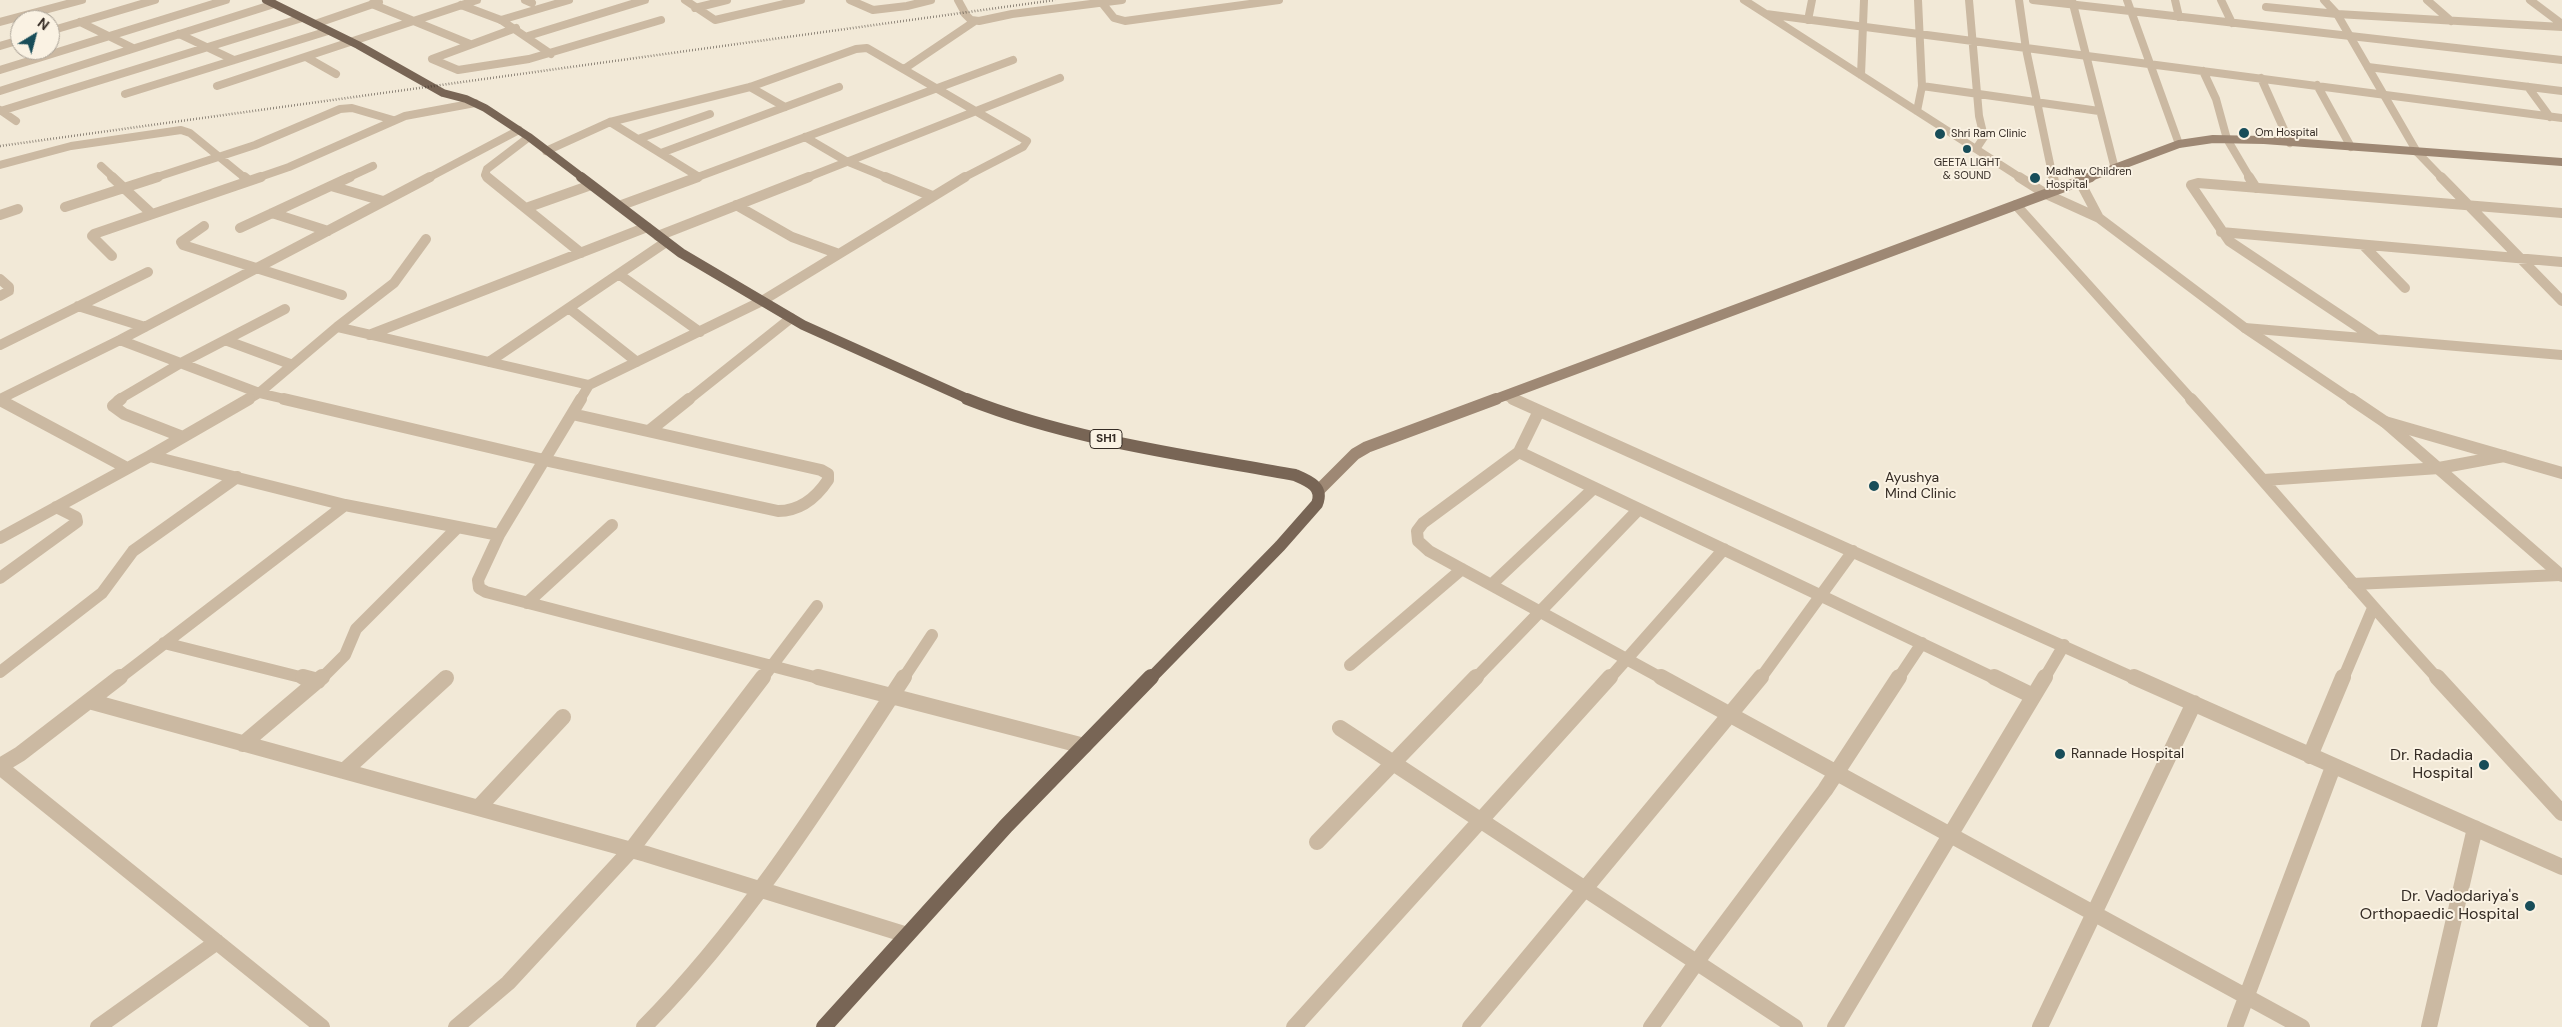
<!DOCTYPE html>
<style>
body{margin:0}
#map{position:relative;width:2562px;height:1027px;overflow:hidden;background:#f2e9d7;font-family:"DM Sans",sans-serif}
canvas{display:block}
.north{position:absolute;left:10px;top:10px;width:50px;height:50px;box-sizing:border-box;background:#faf2e3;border:1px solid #aba397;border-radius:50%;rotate:37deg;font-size:14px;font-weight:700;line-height:20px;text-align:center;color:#352c25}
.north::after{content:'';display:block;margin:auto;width:18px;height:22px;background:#184d59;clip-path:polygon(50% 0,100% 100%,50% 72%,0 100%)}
</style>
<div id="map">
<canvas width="2562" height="1027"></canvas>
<div class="north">N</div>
</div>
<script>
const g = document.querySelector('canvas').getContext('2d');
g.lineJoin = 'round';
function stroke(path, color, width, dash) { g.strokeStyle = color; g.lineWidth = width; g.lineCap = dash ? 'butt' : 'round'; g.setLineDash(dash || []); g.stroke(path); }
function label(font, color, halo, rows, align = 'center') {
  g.font = font + ' "DM Sans",sans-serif'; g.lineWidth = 4; g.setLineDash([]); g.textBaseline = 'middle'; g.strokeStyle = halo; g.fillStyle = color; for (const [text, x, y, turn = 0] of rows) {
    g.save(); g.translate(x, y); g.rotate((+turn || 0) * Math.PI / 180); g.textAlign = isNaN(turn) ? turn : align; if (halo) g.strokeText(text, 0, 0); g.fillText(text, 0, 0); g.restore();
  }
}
const minorFar3 = new Path2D(`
 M525 0 532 3
 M685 0 715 20 801 0
 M850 0 873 10 907 6 931 0
 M958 0 964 11
 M1744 0 2021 178
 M1969 0 1979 116 1984 137 1976 149
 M2019 0 2026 49 2053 178
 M2033 0 2562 60
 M2072 0 2115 169
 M2127 0 2179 144
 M2175 0 2179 17
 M2221 0 2232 23
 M2427 0 2451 21
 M2530 0 2562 24
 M1102 3 1114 18 1125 21 1279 0
 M372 4 470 44
 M461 5 501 20 551 54
 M2266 7 2337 14 2562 27
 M695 8 727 0
 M965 14 971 20 979 21 1012 14 1122 0
 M1766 14 2562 118
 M501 20 569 0
 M1808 20 1812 0
 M0 22 82 0
 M80 22 133 48
 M315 24 379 2
 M516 28 432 59 458 70 529 59 661 20
 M50 31 155 0
 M179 34 234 60
 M528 36 645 0
 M0 46 20 40
 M306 57 336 74
 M2368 67 2562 91
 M904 69 975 21
 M0 70 226 0
 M2203 71 2216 99 2227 139 2250 178
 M1861 75 1864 0
 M2261 78 2290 143
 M2317 85 2351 147
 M217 86 477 0
 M1922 86 2099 111
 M750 87 785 107
 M2528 87 2550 117
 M0 91 274 4
 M125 94 328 31
 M0 110 16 121
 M1 111 302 18
 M1917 111 1922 86 1918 0
 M610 122 699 177
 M805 137 846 161 888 178
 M638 139 710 114
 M546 151 610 122 750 87 856 49 867 48 1027 141 1023 147 963 178
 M2417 152 2442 178
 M661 153 839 87
 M0 165 71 146 181 130 190 133 245 178
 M101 166 114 178
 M154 178 255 145 340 109 352 108 393 120
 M257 178 289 167 405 116 475 103
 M347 178 373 166
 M428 178 519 130
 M489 178 485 175 487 169 529 137
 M695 178 1013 60
 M806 178 1060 78`);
const minorFar2 = new Path2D(`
 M112 177 152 214
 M244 177 249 181
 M487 177 581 253
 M885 177 932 196
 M2019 177 2046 194
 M2053 177 2056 190
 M2249 177 2256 188
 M2441 177 2562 301
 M331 186 383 201
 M736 205 792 237 839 254
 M2016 205 2192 400
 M619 206 698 177
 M65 207 158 177
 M526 208 591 185
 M272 213 328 231
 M0 215 18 209
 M204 226 181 242 183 245 342 295
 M240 228 350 177
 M2221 232 2562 262
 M658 236 809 177
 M2363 245 2405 288
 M112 256 92 236 94 234 261 177
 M620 275 700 332
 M0 279 9 287V291L0 296
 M78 306 145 327
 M570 309 637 362
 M337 327 394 283 426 239
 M2245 328 2562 355
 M369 335 647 227
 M2376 339 2229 241 2191 185 2198 183 2562 213
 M120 340 259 393 289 400
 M225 340 290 364
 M0 345 148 272
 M489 362 666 242
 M1507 396 1516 400
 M0 399 120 340 430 177
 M118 400 181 363 285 309
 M247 400 259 393 337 327 589 385 762 301 965 177
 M580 400 589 385
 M688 400 791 318`);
const minorFar1 = new Path2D(`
 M121 399 113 406 124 414 183 437
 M284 399 544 460 778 511C800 511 816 498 828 480V474L821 470 572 414
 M1513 399 2136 679
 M2191 399C2274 491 2354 587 2438 679
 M0 400 127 468
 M1539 411 1519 452 1423 523 1417 531 1418 541 1429 551 1663 679
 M2385 422 2562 473
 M649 431 689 399
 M1519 452 1996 679
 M2264 480 2439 468 2504 456
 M345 505 499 535 581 399
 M499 535 478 580 479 588 486 592 822 679
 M0 538 150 456
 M0 578 77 522 76 517 56 507
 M2353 584 2560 575
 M1491 585 1594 488
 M527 603 612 525
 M164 643 308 679
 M1350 665 1462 569
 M0 672 102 593 133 551 237 477
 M118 679 345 505 150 456 249 399
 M321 679 345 655 356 629 458 527
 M762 679 817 606
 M903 679 932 635
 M1475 679 1639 509
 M1609 679 1724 549
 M1760 679 1853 551
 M1898 679 1922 643
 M2044 679 2064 645
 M2343 679 2373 608`);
const minor = new Path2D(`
 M303 677 318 681
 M818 677 1084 746
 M1661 677 2302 1027
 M1994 677 2033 696
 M2134 677 2562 867
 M2437 677 2562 813
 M89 701 646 854 907 935
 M1340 728 1795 1027
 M243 744 322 677
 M2310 756 2343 677
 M0 766 20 754 120 677
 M0 767 322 1027
 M344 771 446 678
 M478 808 563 717
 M1317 842 1476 677
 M98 1027 217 942
 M456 1027 508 983 631 850 763 677
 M644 1027C746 924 825 798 904 677
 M1294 1027 1610 677
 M1470 1027 1761 677
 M1651 1027 1706 949 1825 790 1899 677
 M1835 1027 2045 677
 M2040 1027 2194 703
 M2235 1027 2333 767
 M2429 1027 2475 828`);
const tertiaryFar2 = new Path2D(`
 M2324 0 2337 14 2417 152`);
const tertiaryFar1 = new Path2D(`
 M2080 182 2099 218
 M2046 194 2099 218 2245 328 2352 400`);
const tertiary = new Path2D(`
 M2351 399 2385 422 2562 576`);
const secondaryFar2 = new Path2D(`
 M2088 178 2179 144 2213 139 2264 140 2562 162`);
const secondaryFar1 = new Path2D(`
 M1493 400 2091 177`);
const secondary = new Path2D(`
 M1319 490 1355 454 1367 447 1496 399`);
const primaryFar3 = new Path2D(`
 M266 0 358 45 443 93 466 99 485 108 529 137 583 178`);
const primaryFar2 = new Path2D(`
 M581 177 681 253 803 325 970 400`);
const primaryFar1 = new Path2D(`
 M967 399C1071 440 1185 455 1295 475 1309 481 1324 487 1317 504L1280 546 1150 679`);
const primary = new Path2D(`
 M824 1027 1006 826 1151 677`);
const rail = new Path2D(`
 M0 146 1055 0`);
const markers = [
 [2244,133,6,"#184d59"],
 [1940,134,6,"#184d59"],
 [1967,149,5,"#184d59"],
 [2035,178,6,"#184d59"],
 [1874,486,6,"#184d59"],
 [2060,754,6,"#184d59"],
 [2484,765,6,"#184d59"],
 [2530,906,6,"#184d59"]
];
const farPoinames = [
 ["Om Hospital",2255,133],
 ["Shri Ram Clinic",1951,134],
 ["GEETA LIGHT",1967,163,"center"],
 ["& SOUND",1967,176,"center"],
 ["Madhav Children",2046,172],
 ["Hospital",2046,185]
];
const shields = [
 [1106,439,32]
];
const shieldNames = [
 ["SH1",1106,439]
];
const poiNames = [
 ["Ayushya",1885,478],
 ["Mind Clinic",1885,494],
 ["Rannade Hospital",2071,754]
];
const nearPoinames = [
 ["Dr. Radadia",2473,756],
 ["Hospital",2473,774],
 ["Dr. Vadodariya's",2519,897],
 ["Orthopaedic Hospital",2519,915]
];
stroke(minorFar3, '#cbb9a2', 8);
stroke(minorFar2, '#cbb9a2', 10);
stroke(minorFar1, '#cbb9a2', 12);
stroke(minor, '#cbb9a2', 16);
stroke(tertiaryFar2, '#cbb9a2', 8);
stroke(tertiaryFar1, '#cbb9a2', 10);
stroke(tertiary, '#cbb9a2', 12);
stroke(secondaryFar2, '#9e8874', 8);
stroke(secondaryFar1, '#9e8874', 10);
stroke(secondary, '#9e8874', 12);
stroke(primaryFar3, '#786555', 8);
stroke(primaryFar2, '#786555', 10);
stroke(primaryFar1, '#786555', 12);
stroke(primary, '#786555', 16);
stroke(rail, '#352c25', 2.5, [0.5, 2.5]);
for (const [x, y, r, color] of markers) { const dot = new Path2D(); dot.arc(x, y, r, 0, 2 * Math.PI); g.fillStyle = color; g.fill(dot); stroke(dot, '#faf2e3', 2); }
label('11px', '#352c25', '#faf2e3', farPoinames, 'left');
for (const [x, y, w] of shields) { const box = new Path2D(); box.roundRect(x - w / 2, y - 9.5, w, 19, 4); g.fillStyle = '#faf2e3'; g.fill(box); stroke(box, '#352c25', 1); }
label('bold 12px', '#352c25', null, shieldNames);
label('14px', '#352c25', '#faf2e3', poiNames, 'left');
label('16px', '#352c25', '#faf2e3', nearPoinames, 'right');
</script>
